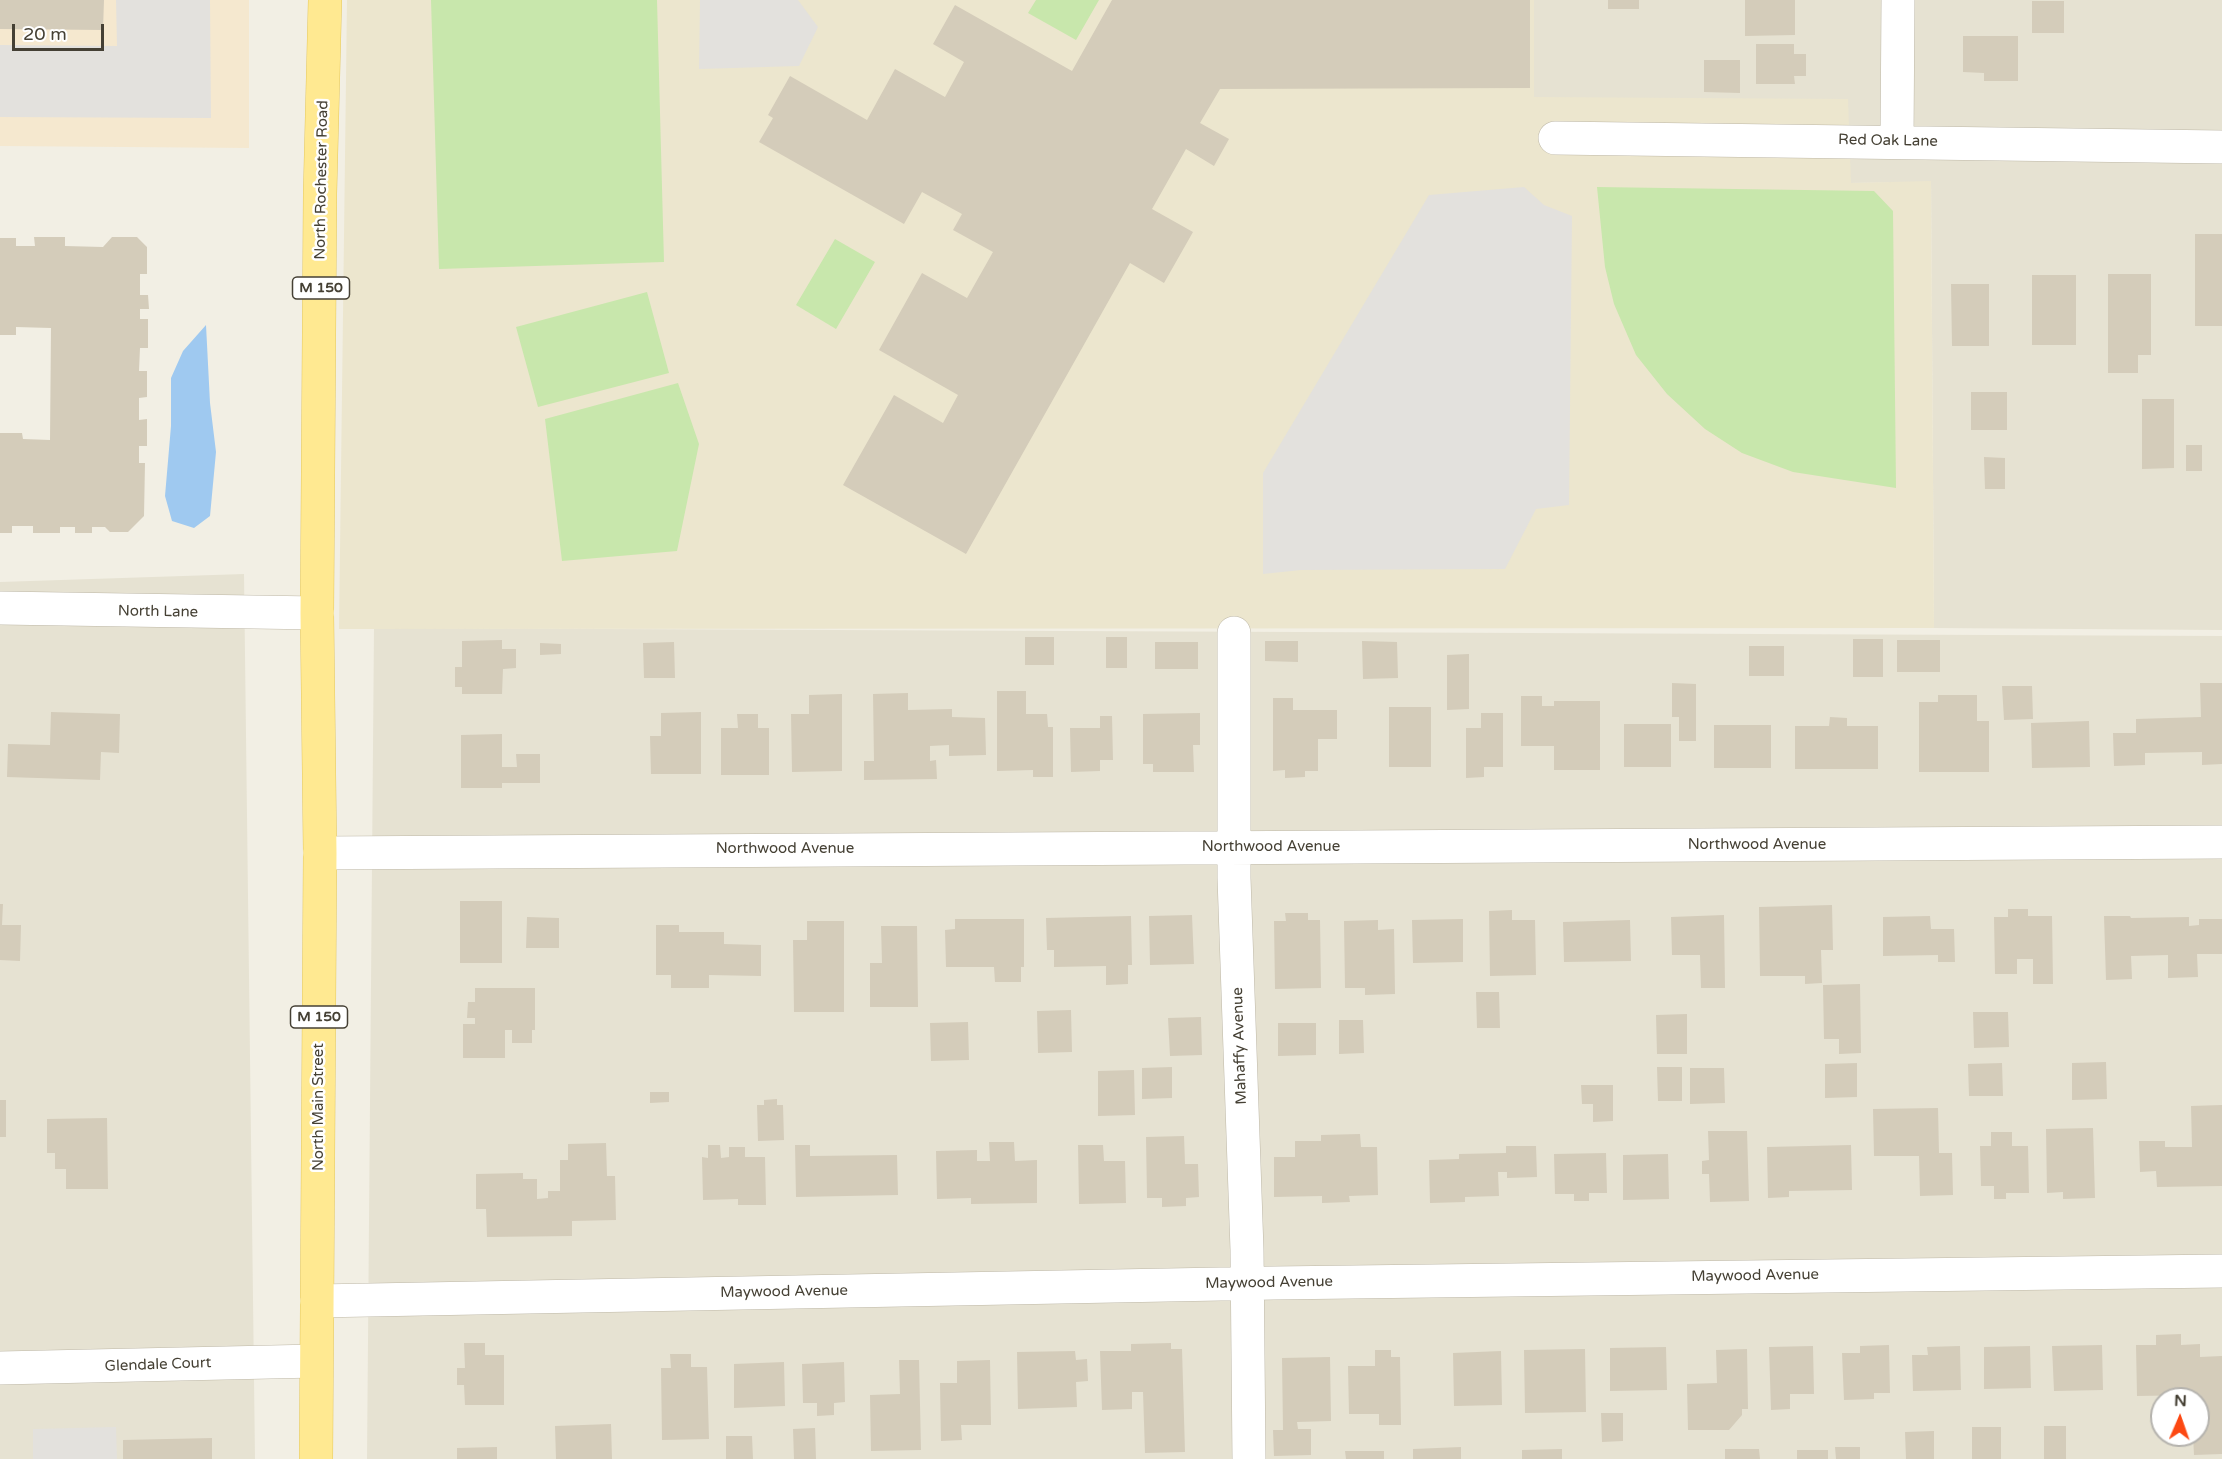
<!DOCTYPE html>
<style>
body{margin:0}
#map{position:relative;width:2222px;height:1459px;overflow:hidden;background:#f2efe4;font-family:"Varela Round",sans-serif}
canvas{display:block}
.north{position:absolute;left:2150px;top:1387px;width:60px;height:60px;box-sizing:border-box;background:#fff;border:2px solid #b5b3ae;border-radius:50%;rotate:2deg;font-size:16px;font-weight:700;line-height:24px;text-align:center;color:#454034}
.north::after{content:'';display:block;margin:auto;width:21px;height:27px;background:#fc4812;clip-path:polygon(50% 0,100% 100%,50% 72%,0 100%)}
.scale{position:absolute;left:12px;top:24px;width:92px;height:27px;box-sizing:border-box;border:3px solid #454034;border-top:0;padding-left:8px;font-size:18px;line-height:21px;white-space:nowrap;color:#454034;-webkit-text-stroke:4px #fff;paint-order:stroke}
</style>
<div id="map">
<canvas width="2222" height="1459"></canvas>
<div class="north">N</div>
<div class="scale">20 m</div>
</div>
<script>
const g = document.querySelector('canvas').getContext('2d');
g.lineJoin = 'round';
function paint(path, color) { g.fillStyle = color; g.fill(path, 'evenodd'); }
function stroke(path, color, width, dash) { g.strokeStyle = color; g.lineWidth = width; g.lineCap = dash ? 'butt' : 'round'; g.setLineDash(dash || []); g.stroke(path); }
function label(font, color, halo, rows, align = 'center') {
  g.font = font + ' "Varela Round",sans-serif'; g.lineWidth = 5; g.setLineDash([]); g.textBaseline = 'middle'; g.strokeStyle = halo; g.fillStyle = color; for (const [text, x, y, turn = 0] of rows) {
    g.save(); g.translate(x, y); g.rotate((+turn || 0) * Math.PI / 180); g.textAlign = isNaN(turn) ? turn : align; if (halo) g.strokeText(text, 0, 0); g.fillText(text, 0, 0); g.restore();
  }
}
const residential = new Path2D(`
 M1534 0H2222V630L1934 628 1931 182 1851 183 1534 97Z
 M244 574 255 1459H0V582Z
 M374 628 2222 636V1459H367ZM2162 1399H2198V1435H2162Z`);
const commercial = new Path2D(`
 M0 0H249V148L0 146Z`);
const education = new Path2D(`
 M347 0H1534V97L1848 99 1851 183 1931 181 1934 628 339 629Z`);
const green = new Path2D(`
 M431 0H657L664 262 439 269Z
 M1036 0H1099L1076 40 1028 13Z
 M1597 187 1874 191 1893 211 1896 488 1793 472 1742 453 1705 429 1667 394 1636 355 1614 304 1605 267Z
 M835 239 875 262 836 329 796 305Z
 M647 292 669 373 538 407 516 327Z
 M678 383 699 444 677 551 562 561 545 419Z`);
const parking = new Path2D(`
 M116 0H210L211 118 0 117V45L117 46Z
 M700 0H798L818 27 799 66 699 69Z
 M1524 187 1544 205 1572 216 1569 505 1536 509 1505 569 1301 570 1263 574V473L1429 195Z
 M116 1427 117 1459H33V1429Z`);
const water = new Path2D(`
 M206 325 210 403 216 452 210 516 194 528 172 521 165 496 171 426V378L183 351Z`);
const building = new Path2D(`
 M0 0H104L103 30 0 29Z
 M1112 0H1530V88L1220 89 1200 123 1229 139 1214 166 1186 149 1152 209 1193 232 1164 283 1130 263 966 554 843 485 894 395 943 423 958 395 879 350 922 273 967 298 993 252 953 230 962 214 922 192 904 224 759 142 773 118 768 115 790 76 867 120 895 69 945 97 964 62 933 44 955 5 1072 71Z
 M1608 0H1639V9H1608Z
 M1745 0H1795V35L1745 36Z
 M2032 1H2064V33H2032Z
 M1963 36H2018V81H1984V73L1963 72Z
 M1756 44H1794V54H1806V76H1794L1795 84H1756Z
 M1704 60H1740V93L1704 92Z
 M2195 234H2222V326H2195Z
 M34 237H65V246L103 247 112 237H137L147 247V274H140V295H148L149 309H140V319H148V348H140L139 371H147V397L139 398V420L147 419V446H139V463H145L144 516 128 532H110L105 527H92V533H75V527H60V533H33V526H12V533H0V433H22L23 439 50 440 51 328 16 327V335H0V238H16V246H35Z
 M2108 274H2151V355H2138V373H2108Z
 M2032 275H2076V345H2032Z
 M1951 284H1989V346H1952Z
 M1971 392H2007V430H1971Z
 M2142 399H2174V468L2142 469Z
 M2186 445H2202V471H2186Z
 M1984 457 2005 458V489H1985Z
 M1025 637H1054V665H1025Z
 M1106 637H1127V668H1106Z
 M1853 639H1883V677H1853Z
 M502 640V649H516V668L503 669 502 694H462V687H455V667H462V641Z
 M1897 640H1940V672H1897Z
 M1265 641H1298V662L1265 661Z
 M1362 641 1397 642 1398 678 1363 679Z
 M674 642 675 678H644L643 643Z
 M1155 642H1198V669H1155Z
 M540 643 561 644V654L540 655Z
 M1749 646H1784V676H1749Z
 M1469 654V709L1447 710V655Z
 M1672 683 1696 684V741H1679V717H1672Z
 M2200 683H2222V764L2202 765V752L2145 753V765L2114 766 2113 733H2136V719L2201 717Z
 M2002 686H2032L2033 719 2004 720Z
 M997 691H1026V714H1047L1048 727H1053V777H1033V770L997 771Z
 M908 693V710L952 709V717L985 718 986 755 949 756V745L930 746V761L936 760 937 779 864 780V761H874L873 694Z
 M842 694V771L792 772 791 714H809V695Z
 M1938 695H1977V721H1989V772H1919V702H1938Z
 M1521 696H1542V706H1554V701H1600V770H1554V746H1521Z
 M1273 698H1293V710H1337V739H1318V771H1305V777L1285 778V770L1273 771Z
 M1389 707H1431V767H1389Z
 M51 712 120 714 119 753 101 752 100 780 7 777 8 744 50 745Z
 M701 712V774H651L650 736H661V713Z
 M1200 713V745H1193L1194 772H1153V764H1143V714Z
 M1481 713H1503V767H1484V777L1466 778V728H1481Z
 M737 714H758V728H769V775H721V728H738Z
 M1100 716H1112L1113 760H1100V771L1071 772 1070 728H1100Z
 M1830 717 1847 718V726H1878V769H1795V726H1829Z
 M2089 721 2090 767 2032 768 2031 723Z
 M1624 724H1671V767H1624Z
 M1714 725H1771V768H1714Z
 M502 734V767H517L516 754H540V783H502V788H461V735Z
 M460 901H502V963H460Z
 M0 904H3L2 925H21L20 961 0 960Z
 M1832 905 1833 950H1821L1822 983 1805 984V976H1760L1759 907Z
 M2008 909H2028V916H2052L2053 984H2033V959H2017V974H1995L1994 917H2008Z
 M1512 910V920H1535L1536 975 1490 976 1489 911Z
 M1285 913H1308V920H1320L1321 988 1275 989 1274 921H1286Z
 M1192 915 1194 964 1150 965 1149 916Z
 M1724 915 1725 988H1701L1700 955H1672L1671 917Z
 M1131 916 1132 965H1128V984L1106 985V966L1054 967V950H1047L1046 918Z
 M1930 916 1931 929H1954L1955 962H1938V955L1883 956V917Z
 M2104 916H2130L2131 918 2189 917V926L2199 925V919H2222V954H2197L2198 977 2168 978V955L2131 956 2132 979 2106 980Z
 M527 917 559 918V948H526Z
 M955 919H1024V967H1021V982H995L994 967H946L945 930 955 929Z
 M1463 919V962L1413 963 1412 920Z
 M1378 920V930L1394 929 1395 994 1365 995V988H1345L1344 921Z
 M1630 920 1631 961 1564 962 1563 922Z
 M807 921H844V1012H794L793 940H807Z
 M656 925H679V932H724V944L761 945V976L709 975V988H671V975H656Z
 M881 926H917L918 1007H870V963H882Z
 M1860 984 1861 1053 1839 1054V1039H1824L1823 985Z
 M475 988H535V1030H532V1043H512V1030H505V1058H463V1024H475V1018H467L468 1002H475Z
 M1476 992H1499L1500 1028H1477Z
 M1071 1010 1072 1052 1038 1053 1037 1011Z
 M1973 1012H2008L2009 1047 1974 1048Z
 M1687 1014V1054H1657L1656 1015Z
 M1201 1017 1202 1055 1170 1056 1168 1018Z
 M1339 1020H1363L1364 1053 1339 1054Z
 M968 1022 969 1060 931 1061 930 1023Z
 M1278 1023H1316V1055L1278 1056Z
 M2106 1062 2107 1099 2072 1100V1063Z
 M1857 1063V1097L1825 1098V1064Z
 M2002 1063 2003 1096H1969L1968 1064Z
 M1172 1067V1098L1142 1099V1068Z
 M1657 1067H1682V1101H1658Z
 M1690 1068H1724L1725 1103 1690 1104Z
 M1134 1070 1135 1115 1098 1116V1071Z
 M1581 1085H1613V1121L1593 1122V1104H1582Z
 M650 1092H669V1102L650 1103Z
 M777 1099V1105H783L784 1140 758 1141 757 1105H764V1100Z
 M0 1100H6V1137H0Z
 M2222 1105V1186L2157 1187 2156 1171 2140 1172 2139 1141H2165V1147H2192L2191 1106Z
 M1938 1108 1939 1153H1952L1953 1195 1920 1196 1919 1156H1874L1873 1109Z
 M107 1118 108 1189H66V1169H55V1153H47V1119Z
 M2093 1128 2095 1198 2063 1199V1192L2047 1193 2046 1129Z
 M1708 1131H1747L1749 1201 1710 1202 1709 1174H1702V1161L1709 1160Z
 M1991 1132H2012V1146H2028L2029 1193H2006V1199H1994V1186H1981L1980 1146H1991Z
 M1360 1134 1361 1147H1377L1378 1195 1349 1196 1350 1202 1322 1203V1196L1274 1197V1157H1295V1141H1321V1135Z
 M1184 1136 1185 1164H1198L1199 1197 1186 1198V1206L1162 1207V1198H1147L1146 1137Z
 M989 1142H1014L1015 1161 1037 1160V1203L971 1204V1198L937 1199 936 1151 977 1150V1161H990Z
 M606 1143 607 1176H615L616 1220 572 1221V1236L487 1237 486 1209H476V1174L523 1173V1179H537V1199L548 1198V1191H560V1160H568V1144Z
 M708 1145H720L721 1158 729 1157V1147H745V1157H765L766 1205H738V1199L703 1200 702 1157 708 1158Z
 M795 1145H810V1156L897 1155 898 1195 796 1197Z
 M1078 1145H1103L1104 1161H1125L1126 1203 1079 1204Z
 M1851 1145 1852 1190 1789 1191V1197L1768 1198 1767 1147Z
 M1506 1146H1536L1537 1177 1507 1178V1172H1498L1499 1196 1465 1197V1202L1430 1203 1429 1160 1459 1159V1154L1506 1153Z
 M1606 1153 1607 1193H1589V1201H1574V1194H1555L1554 1154Z
 M1668 1154 1669 1199 1623 1200V1155Z
 M2181 1334V1345L2200 1344V1357L2222 1356V1454L2194 1455 2193 1435H2198V1399H2195V1395L2137 1396 2136 1345H2156V1335Z
 M464 1343H485V1355H504V1405H465L464 1385H457V1368H465Z
 M1171 1343V1349H1182L1185 1452 1145 1453 1143 1392H1132V1409L1102 1410 1100 1351H1131V1344Z
 M1889 1345 1890 1393H1874V1399L1844 1400 1842 1353H1860V1346Z
 M2102 1345 2103 1390 2054 1391 2052 1346Z
 M1813 1346 1814 1394H1790V1409L1771 1410 1769 1347Z
 M1960 1346 1961 1390 1913 1391 1912 1355H1928L1927 1347Z
 M2030 1346 2031 1388 1984 1389V1347Z
 M1666 1347 1667 1390 1610 1391V1348Z
 M1585 1349 1586 1412 1525 1413 1524 1350Z
 M1747 1349 1748 1409H1742V1415L1729 1430H1688L1687 1384 1717 1383 1716 1350Z
 M1375 1350H1391V1357H1400L1401 1425H1379V1414H1349L1348 1366H1375Z
 M1075 1351 1076 1360 1087 1359 1088 1381 1076 1382 1077 1407 1018 1409 1017 1352Z
 M1501 1351 1502 1405 1454 1406 1453 1353Z
 M670 1354H691V1367H707L709 1439 662 1440 661 1368H671Z
 M1330 1357 1331 1421 1297 1422 1298 1429H1311V1455L1274 1456 1273 1430H1283L1282 1358Z
 M899 1360H919L921 1450 871 1451 870 1395 900 1394Z
 M990 1360 991 1425H961L962 1440 941 1441 940 1383H957V1361Z
 M784 1362 785 1406 734 1408V1364Z
 M844 1362 845 1402 834 1403V1415L817 1416V1403H803L802 1364Z
 M1601 1413H1623V1441L1602 1442Z
 M611 1424 612 1459H556L555 1426Z
 M2044 1426H2066V1459H2044Z
 M1972 1427H2001V1459H1972Z
 M815 1428 816 1459H794L793 1429Z
 M1934 1431V1459H1906L1905 1432Z
 M726 1436H752L753 1459H726Z
 M212 1438V1459H123V1440Z
 M497 1447V1459H457V1448Z
 M1461 1447V1459H1413V1449Z
 M1835 1447H1860V1459H1836Z
 M1562 1449V1459H1522V1450Z
 M1725 1449H1759L1760 1459H1725Z
 M1797 1450H1828V1459H1797Z
 M1345 1451H1384V1459H1346Z`);
const minor = new Path2D(`
 M1555 138 2222 147
 M1897 141 1898 0
 M0 608 317 613
 M1234 633V878L1247 1250 1249 1459
 M320 853 2222 842
 M317 1301 1274 1283 2222 1271
 M0 1368 316 1361`);
const major = new Path2D(`
 M316 1459 320 853 317 613 320 194 325 0`);
const shields = [
 [321,288,57],
 [319,1017,57]
];
const shieldNames = [
 ["M 150",321,288],
 ["M 150",319,1017]
];
const streetNames = [
 ["Red Oak Lane",1888,141,1],
 ["North Rochester Road",322,180,-89],
 ["North Lane",158,612,1],
 ["Northwood Avenue",1757,845],
 ["Northwood Avenue",1271,847],
 ["Northwood Avenue",785,849],
 ["Mahaffy Avenue",1240,1046,-92],
 ["North Main Street",319,1107,-90],
 ["Maywood Avenue",1755,1276,-1],
 ["Maywood Avenue",1269,1283,-1],
 ["Maywood Avenue",784,1292,-1],
 ["Glendale Court",158,1365,-2]
];
paint(residential, '#e6e2d2');
paint(commercial, '#f5e8cf');
paint(education, '#ece6ce');
paint(green, '#c8e7ac');
paint(parking, '#e3e1dd');
paint(water, '#9fc9f0');
paint(building, '#d4ccba');
stroke(minor, '#beb8a7', 34);
stroke(major, '#e4c860', 34);
stroke(minor, '#fff', 33);
stroke(major, '#ffe991', 33);
for (const [x, y, w] of shields) { const box = new Path2D(); box.roundRect(x - w / 2, y - 11, w, 22, 4.5); g.fillStyle = '#fff'; g.fill(box); stroke(box, '#454034', 1.5); }
label('bold 14px', '#454034', null, shieldNames);
label('15px', '#454034', '#fff', streetNames);
</script>
